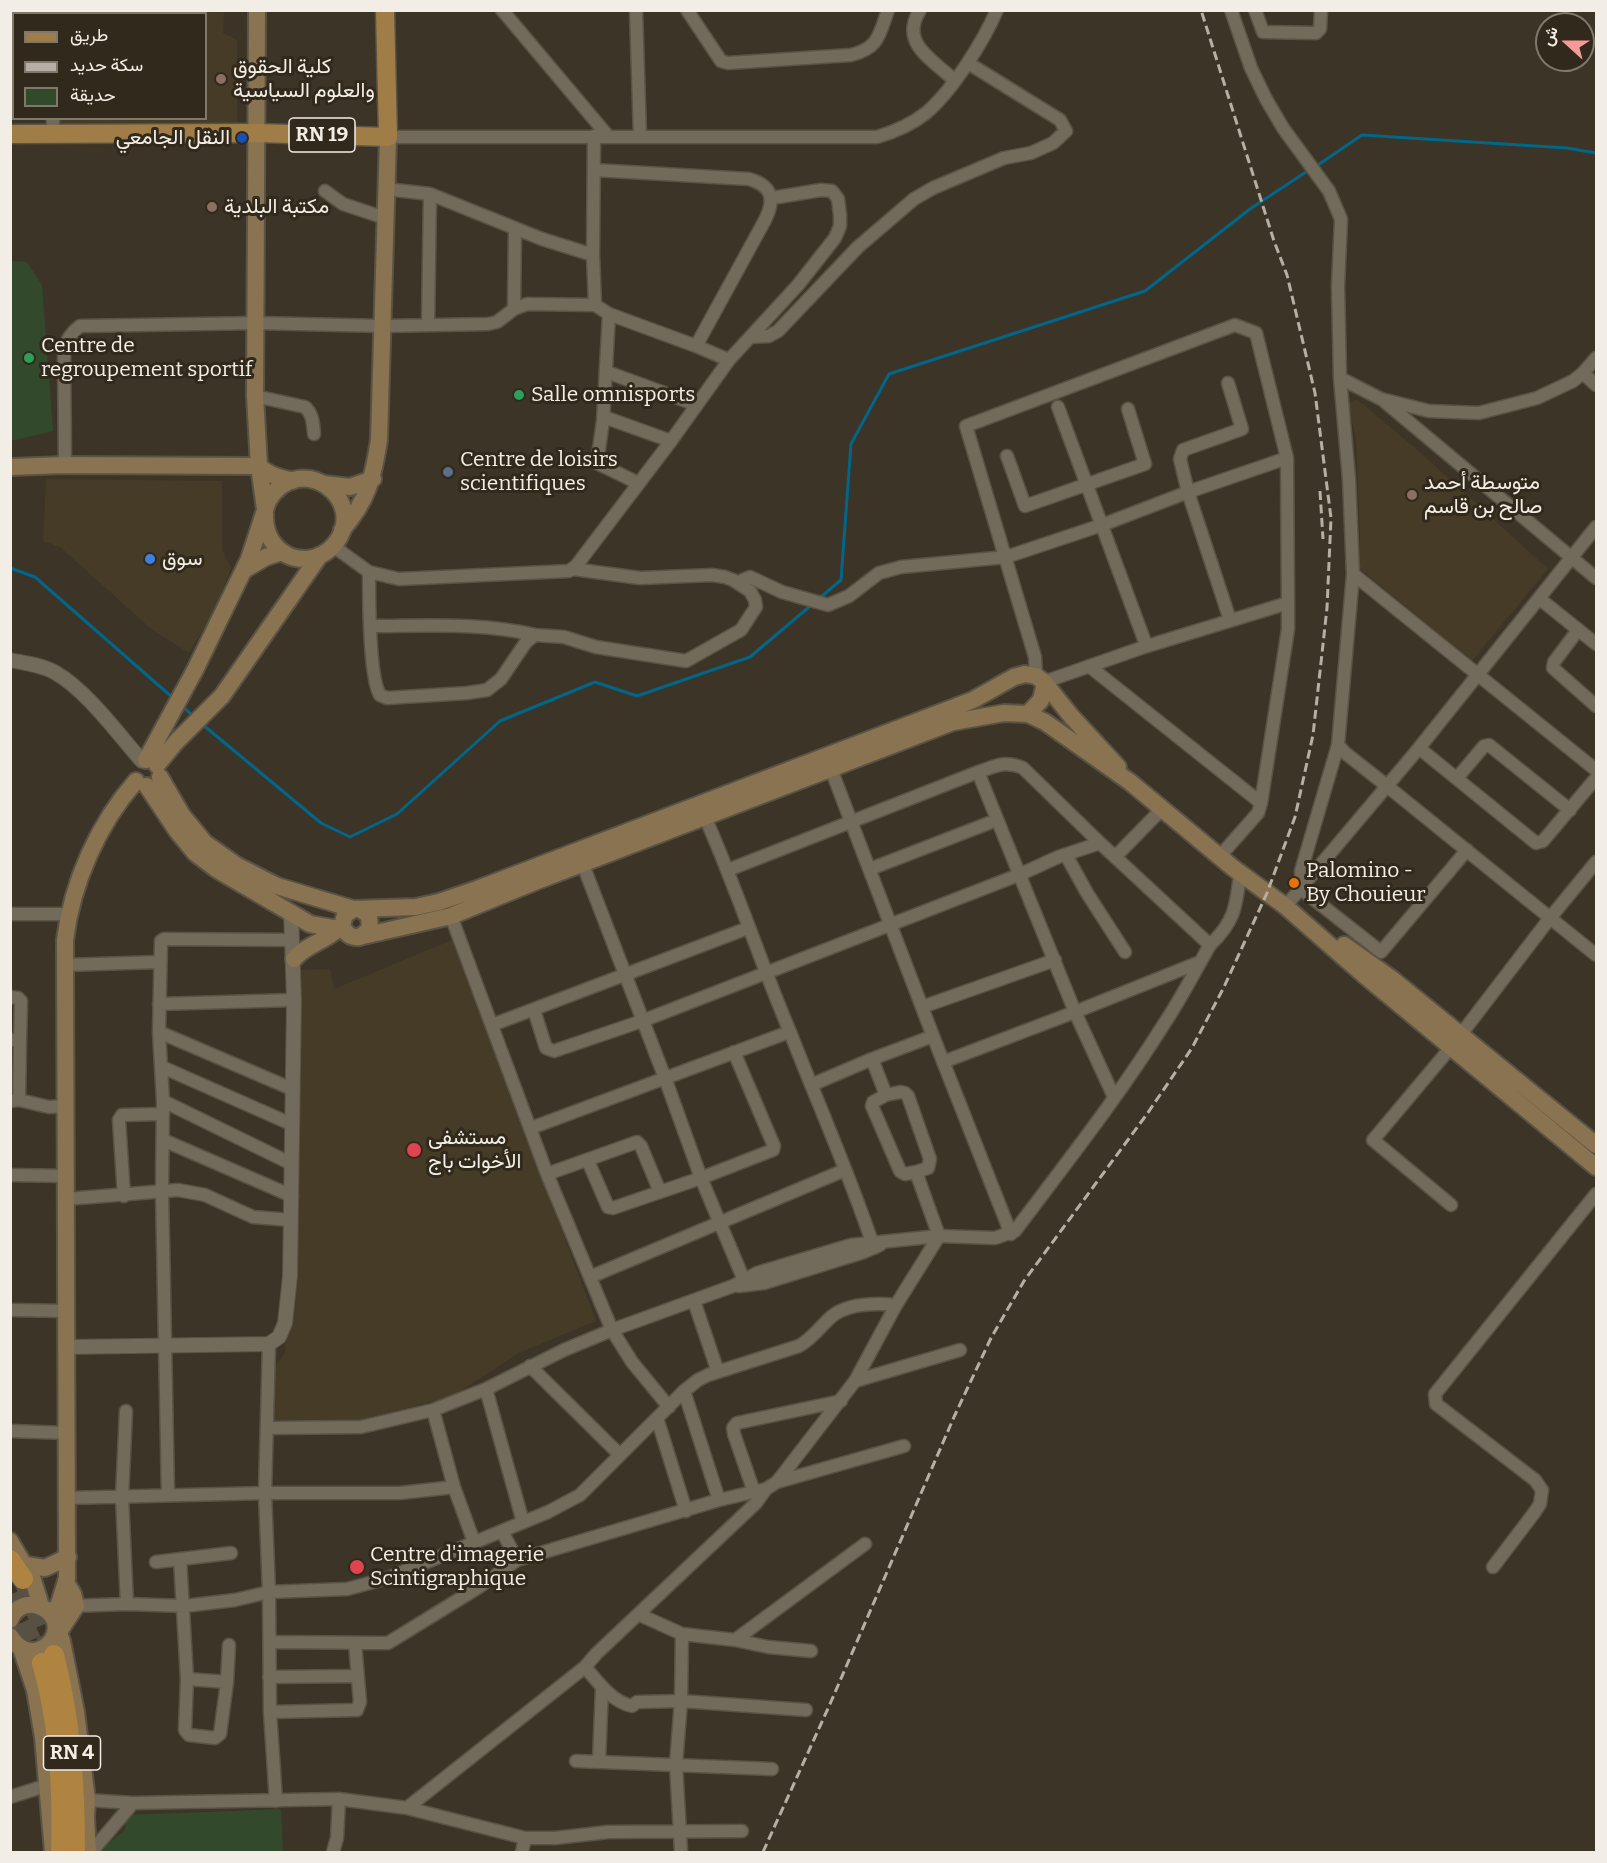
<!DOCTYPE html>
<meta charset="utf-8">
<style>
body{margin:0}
#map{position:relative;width:1607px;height:1863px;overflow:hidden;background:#3c3426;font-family:Bitter,Vazirmatn,serif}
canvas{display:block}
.frame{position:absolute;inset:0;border:12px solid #f3eee5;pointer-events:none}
.legend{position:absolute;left:12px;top:12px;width:195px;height:108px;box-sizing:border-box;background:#312a1c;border:2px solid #7f786c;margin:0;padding:8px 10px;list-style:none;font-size:18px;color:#f3eee5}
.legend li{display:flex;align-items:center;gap:12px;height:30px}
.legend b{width:30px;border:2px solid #7f786c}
.north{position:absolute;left:1535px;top:12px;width:60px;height:60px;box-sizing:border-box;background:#312a1c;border:2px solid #7f786c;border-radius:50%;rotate:291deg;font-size:16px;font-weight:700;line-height:24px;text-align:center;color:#f3eee5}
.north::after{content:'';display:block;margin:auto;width:21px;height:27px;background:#f59b97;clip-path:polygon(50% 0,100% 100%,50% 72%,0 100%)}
</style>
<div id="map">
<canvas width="1607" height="1863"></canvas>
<div class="frame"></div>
<ul class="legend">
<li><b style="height:8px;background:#a07d46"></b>طريق</li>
<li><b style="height:8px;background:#b5afa5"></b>سكة حديد</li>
<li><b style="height:16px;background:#324a2b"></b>حديقة</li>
</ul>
<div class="north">ش</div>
</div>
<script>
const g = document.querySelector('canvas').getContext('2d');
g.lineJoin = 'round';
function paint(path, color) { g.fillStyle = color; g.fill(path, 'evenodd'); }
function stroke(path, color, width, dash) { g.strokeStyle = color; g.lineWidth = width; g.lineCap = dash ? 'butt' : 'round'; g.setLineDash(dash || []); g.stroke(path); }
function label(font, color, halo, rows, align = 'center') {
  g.font = font + ' Bitter,Vazirmatn,serif'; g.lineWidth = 6; g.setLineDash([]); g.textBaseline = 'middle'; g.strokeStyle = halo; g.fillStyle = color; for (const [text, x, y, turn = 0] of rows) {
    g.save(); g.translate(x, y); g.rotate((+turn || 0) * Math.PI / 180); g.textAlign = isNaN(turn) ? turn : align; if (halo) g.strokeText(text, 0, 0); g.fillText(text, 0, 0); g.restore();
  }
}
const built = new Path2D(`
 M59 11H224L223 33 237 40V123L59 124V118H206V14H59Z
 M1357 399 1423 455 1548 569 1472 661 1359 568 1360 534 1356 439 1348 404Z
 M46 479 222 481V550L231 568 215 610 189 653 150 628 60 547 43 541Z
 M452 940 596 1321 519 1353 453 1396 352 1422 271 1420 272 1370 285 1353 295 1235 296 970 330 969 334 989Z`);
const green = new Path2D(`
 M11 261 27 262 42 285 53 431 11 441Z
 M281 1809 283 1852H97L125 1830 126 1815Z`);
const stream = new Path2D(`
 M1315 167 1362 135 1567 148 1596 153
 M10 568 35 577 173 698
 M822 596 841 580 851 444 889 374 1145 291 1250 209 1309 170
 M182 706 193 716
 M202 724 321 823 350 837 397 814 500 721 595 682 637 696 750 657 809 607`);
const trunkTunnel = new Path2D(`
 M23 1579 54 1655
 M10 1595 42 1663`);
const minor = new Path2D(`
 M502 10 608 136
 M636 10 640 136
 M687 10 721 61 728 63 851 55C879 48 879 35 888 10
 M920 10C899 43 932 59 954 80
 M1231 10 1251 68 1266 99 1283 128 1329 191 1341 219 1338 286 1340 378
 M1255 10 1263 32 1316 33 1320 29 1321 10
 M54 14V10
 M53 135V118
 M594 136 593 255 595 305
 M388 137H877C894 132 912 124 926 113 953 90 983 42 997 10
 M594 170 749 179C773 186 775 200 765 220L696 346
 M386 189 430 194 542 239 593 255
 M325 191 343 204 385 218
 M514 309 515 228
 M609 314 603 421 597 463 638 483
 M428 325 430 194
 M750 337 769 336 778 331 858 247 914 199 933 188 1004 158 1031 153 1053 143 1066 131 1060 120 968 63
 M729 360 798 285 835 238 840 226V215L838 199 832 191 821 190 772 198
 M607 372 697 405
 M1583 373 1596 385
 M1228 383 1242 429 1183 450 1180 459 1188 492 1230 620
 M255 396 305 407C313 414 313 424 314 434
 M1385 402 1596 578
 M1058 407 1145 642 1144 647
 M604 417 671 441
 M1007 456 1025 506 1145 464 1128 409
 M1287 458 1288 603
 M65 465 64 350C67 339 71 333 80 326L257 323 383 326 488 324 497 322 514 309 527 304 595 305 609 314 696 346 729 360 671 441 576 566 569 571 399 579 369 572 333 546
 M1596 527 1419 748 1387 786 1596 955
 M369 572C369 597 369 677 380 695L387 698 467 693 487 690 501 679 526 642 535 635 564 637 596 647 686 661 741 630 756 607 755 600 750 591 733 580 725 577 712 575 640 578 573 569
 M1353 574 1596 770
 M738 582 750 577 782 592 828 605 849 596 879 573 901 567 1006 557 1102 525 1188 492 1287 458 1256 333 1235 325 966 426 1035 657 1036 676
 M1540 599 1596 644
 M370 626C426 626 481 622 535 635
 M1578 630 1554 662 1553 668 1596 706
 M1089 666 1261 803
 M1044 682 1144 647 1288 603V629L1261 803 1258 813 1220 856
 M1338 745 1301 871 1302 886 1306 893 1381 952 1467 850
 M1419 748 1536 843 1543 841 1596 778
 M831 769 933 1036 1011 1234
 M978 772 1075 1012 1114 1097
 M1457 778 1484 746 1489 745 1570 810
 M705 817C736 887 760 961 790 1032 818 1104 850 1175 874 1248
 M1066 855 1087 893 1125 952
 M580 857 665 1078 701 1178 746 1285
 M1115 857 1162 809
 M870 869 989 823
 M1290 901 1387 786 1344 752 1338 745 1353 574 1349 479 1340 378 1381 399 1429 411 1479 413 1537 398 1573 381 1583 373 1596 358
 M10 914H68
 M451 916 547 1174 612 1330 632 1362 669 1407
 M1210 945C1235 921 1236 907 1240 874
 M65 965 159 962
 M10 997 18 998 21 1001 20 1040
 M159 1004 294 1000
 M922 1007 1055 960
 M534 1010 546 1048 554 1051 642 1021 1021 874 1058 857 1100 843
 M492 1025 748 928
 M159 1032 292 1089
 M10 1040H20L19 1100 10 1101
 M943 1062 1075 1012 1200 962
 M162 1067 291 1124
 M811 1085 872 1059 933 1036
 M886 1095 900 1092 905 1093 908 1096 930 1159 928 1168 916 1172
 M19 1100 49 1107 66 1106
 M163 1101 292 1164
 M531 1128 789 1032
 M163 1140 292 1196
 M588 1161 608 1207 613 1208 701 1178 773 1150 774 1146 734 1052
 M547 1174 637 1142 641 1146 660 1192
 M10 1175 66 1176
 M124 1196 119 1120 122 1115 162 1114
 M66 1199 178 1190 205 1195 253 1217 291 1220
 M1451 1205 1373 1140 1452 1046 1550 918 1596 862
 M590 1277 845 1170
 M739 1286 764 1283 864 1252 880 1245
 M694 1301 718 1372
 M10 1310 68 1311
 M269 1344 265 1493 269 1592 270 1712 276 1801
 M530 1366 619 1454
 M855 1381 960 1350
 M486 1389 523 1522
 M684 1391 719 1500
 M433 1410 454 1487 474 1542
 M126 1411 122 1497 127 1604
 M657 1418 686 1511
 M268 1428 361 1427 433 1410 486 1389 564 1350 612 1330 733 1286 757 1273 851 1245 939 1236 995 1238 1015 1231C1066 1163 1119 1096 1164 1024 1181 999 1195 971 1210 945L1100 843 1023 768C1005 760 996 766 978 772L728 870
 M10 1431 67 1433
 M777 1482 904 1446
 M754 1492 734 1434 733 1428 737 1423 841 1401
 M168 1495 162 1191 163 1101 159 1032 161 941 164 939 292 940
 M67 1498 265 1493H400L454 1487
 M502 1531 517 1560
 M180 1559 187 1679 185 1730 189 1735 215 1738 220 1734 227 1682 229 1645
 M156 1562 231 1553
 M1493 1567 1534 1513 1540 1504 1542 1490 1535 1480 1436 1404 1435 1394 1596 1194
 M70 1606 127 1604 184 1606 235 1600 269 1592 347 1589 388 1578 548 1512 580 1495 684 1391 698 1380 708 1375 799 1346C812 1339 820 1327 831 1317 848 1303 875 1303 896 1305
 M640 1615 682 1634 735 1640 768 1647 811 1651
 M735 1640 865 1544
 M270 1642 388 1643 479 1587 517 1560 719 1500 766 1489 777 1482 855 1381 896 1305 939 1236 916 1172 905 1174 900 1171 872 1106 873 1102 886 1095 872 1059
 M585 1667C598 1682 612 1702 632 1706L637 1702 681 1701 806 1710
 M269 1677 356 1676
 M187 1679 227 1682
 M270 1712 357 1710 360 1702 355 1643
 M576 1761 772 1769
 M599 1761 602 1687
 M10 1797 48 1785
 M87 1800 133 1803 339 1799 407 1808 525 1838 522 1852
 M407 1808 585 1667 596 1654 756 1503 766 1489
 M525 1838H555L608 1832 742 1831
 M91 1852 133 1803
 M333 1852 337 1838 339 1799
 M681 1852 676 1764 681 1701 682 1634`);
const tertiary = new Path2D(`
 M10 660C25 663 43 665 56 673 87 691 118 734 142 761
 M68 1347 269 1344 279 1337 285 1323 290 1276 294 1000 291 913`);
const secondary = new Path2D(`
 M257 10 255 396 259 466 265 509
 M10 467 65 465 259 466C268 475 279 477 292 481
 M324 484 350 487 373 479
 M342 530C368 500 373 478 379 440L388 137
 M244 570 266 557 282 552
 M1028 714 1041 700 1045 683
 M146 760 195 670 249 559 268 501C300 448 370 500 335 544 328 552 318 558 307 559 280 560 264 538 265 514
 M157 765 176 742 222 696 320 555
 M160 777 182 815 205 843 236 865 277 886 353 909
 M147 786 177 831 195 853 216 869 310 924 344 930
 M361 910 369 915 370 929 360 937C350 938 345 933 342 925L345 915 353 909 416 907 439 902 477 889 973 700 1014 677 1025 674 1036 676 1044 682 1071 716 1118 767
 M363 936 451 916 537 881 953 722 1004 713 1028 714 1045 722 1130 782 1232 867 1285 906 1364 975 1596 1167
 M1344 945 1392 979 1596 1145
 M294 959C306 945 323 942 337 930
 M10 1541 33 1580 41 1606
 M26 1565 45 1568 68 1557
 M52 1614 59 1604 67 1578 65 940C72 883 98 824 136 781
 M10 1620C23 1588 69 1612 52 1640 47 1647 40 1651 32 1651 22 1651 15 1644 10 1636
 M56 1625 62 1641 76 1712 87 1800 86 1818 88 1852
 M59 1632 76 1606 73 1594 67 1584
 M21 1648 35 1690 43 1737 53 1852`);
const primary = new Path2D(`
 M10 134 257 133 388 137 385 10`);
const trunk = new Path2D(`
 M10 1560 23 1579
 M54 1655C71 1721 75 1785 75 1852
 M42 1663C60 1725 63 1789 61 1852`);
const rail = new Path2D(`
 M1320 491 1323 539
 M763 1852 830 1704 954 1417 991 1338 1024 1281 1147 1114 1192 1048 1224 987 1267 893 1295 817 1313 735 1327 608 1331 518 1315 393 1287 275 1274 241 1201 10`);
const markers = [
 [221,79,6,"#8d6e63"],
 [242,138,6,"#1a4fb4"],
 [212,207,6,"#8d6e63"],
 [29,358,6,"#2e9e5b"],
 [519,395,6,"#2e9e5b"],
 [448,472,6,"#5c6f8a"],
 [1412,495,6,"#8d6e63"],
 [150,559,6,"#3f7fe0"],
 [1294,883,6,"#e8710a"],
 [414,1150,8,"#e0444e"],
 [357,1567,8,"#e0444e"]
];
const shields = [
 [322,135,66],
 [72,1753,57]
];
const shieldNames = [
 ["RN 19",322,135],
 ["RN 4",72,1753]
];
const poiNames = [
 ["كلية الحقوق",233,67],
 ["والعلوم السياسية",233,91],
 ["النقل الجامعي",230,138,"right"],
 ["مكتبة البلدية",224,207],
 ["Centre de",41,346],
 ["regroupement sportif",41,370],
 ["Salle omnisports",531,395],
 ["Centre de loisirs",460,460],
 ["scientifiques",460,484],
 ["متوسطة أحمد",1424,483],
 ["صالح بن قاسم",1424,507],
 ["سوق",162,559],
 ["Palomino -",1306,871],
 ["By Chouieur",1306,895],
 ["مستشفى",428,1138],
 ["الأخوات باج",428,1162],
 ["Centre d'imagerie",370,1555],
 ["Scintigraphique",370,1579]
];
paint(built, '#463b27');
paint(green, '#324a2b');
stroke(stream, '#00678b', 3);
stroke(trunkTunnel, '#575043', 20, [20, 10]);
stroke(minor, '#595346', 15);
stroke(tertiary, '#595346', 16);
stroke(secondary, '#595346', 20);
stroke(primary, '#595346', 21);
stroke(trunk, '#595346', 22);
stroke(minor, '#726a5a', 12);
stroke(tertiary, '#726a5a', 14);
stroke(secondary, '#897350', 16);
stroke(primary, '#a07d46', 18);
stroke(trunk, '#af8340', 20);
stroke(rail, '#b5afa5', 3, [9, 4.5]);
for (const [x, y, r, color] of markers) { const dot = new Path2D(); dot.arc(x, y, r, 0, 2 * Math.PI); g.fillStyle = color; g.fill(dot); stroke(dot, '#312a1c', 2); }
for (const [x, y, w] of shields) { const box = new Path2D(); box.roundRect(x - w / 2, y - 17, w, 34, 4.5); g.fillStyle = '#312a1c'; g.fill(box); stroke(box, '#f3eee5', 1.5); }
label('bold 20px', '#f3eee5', null, shieldNames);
label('21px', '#f3eee5', '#312a1c', poiNames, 'left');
</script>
